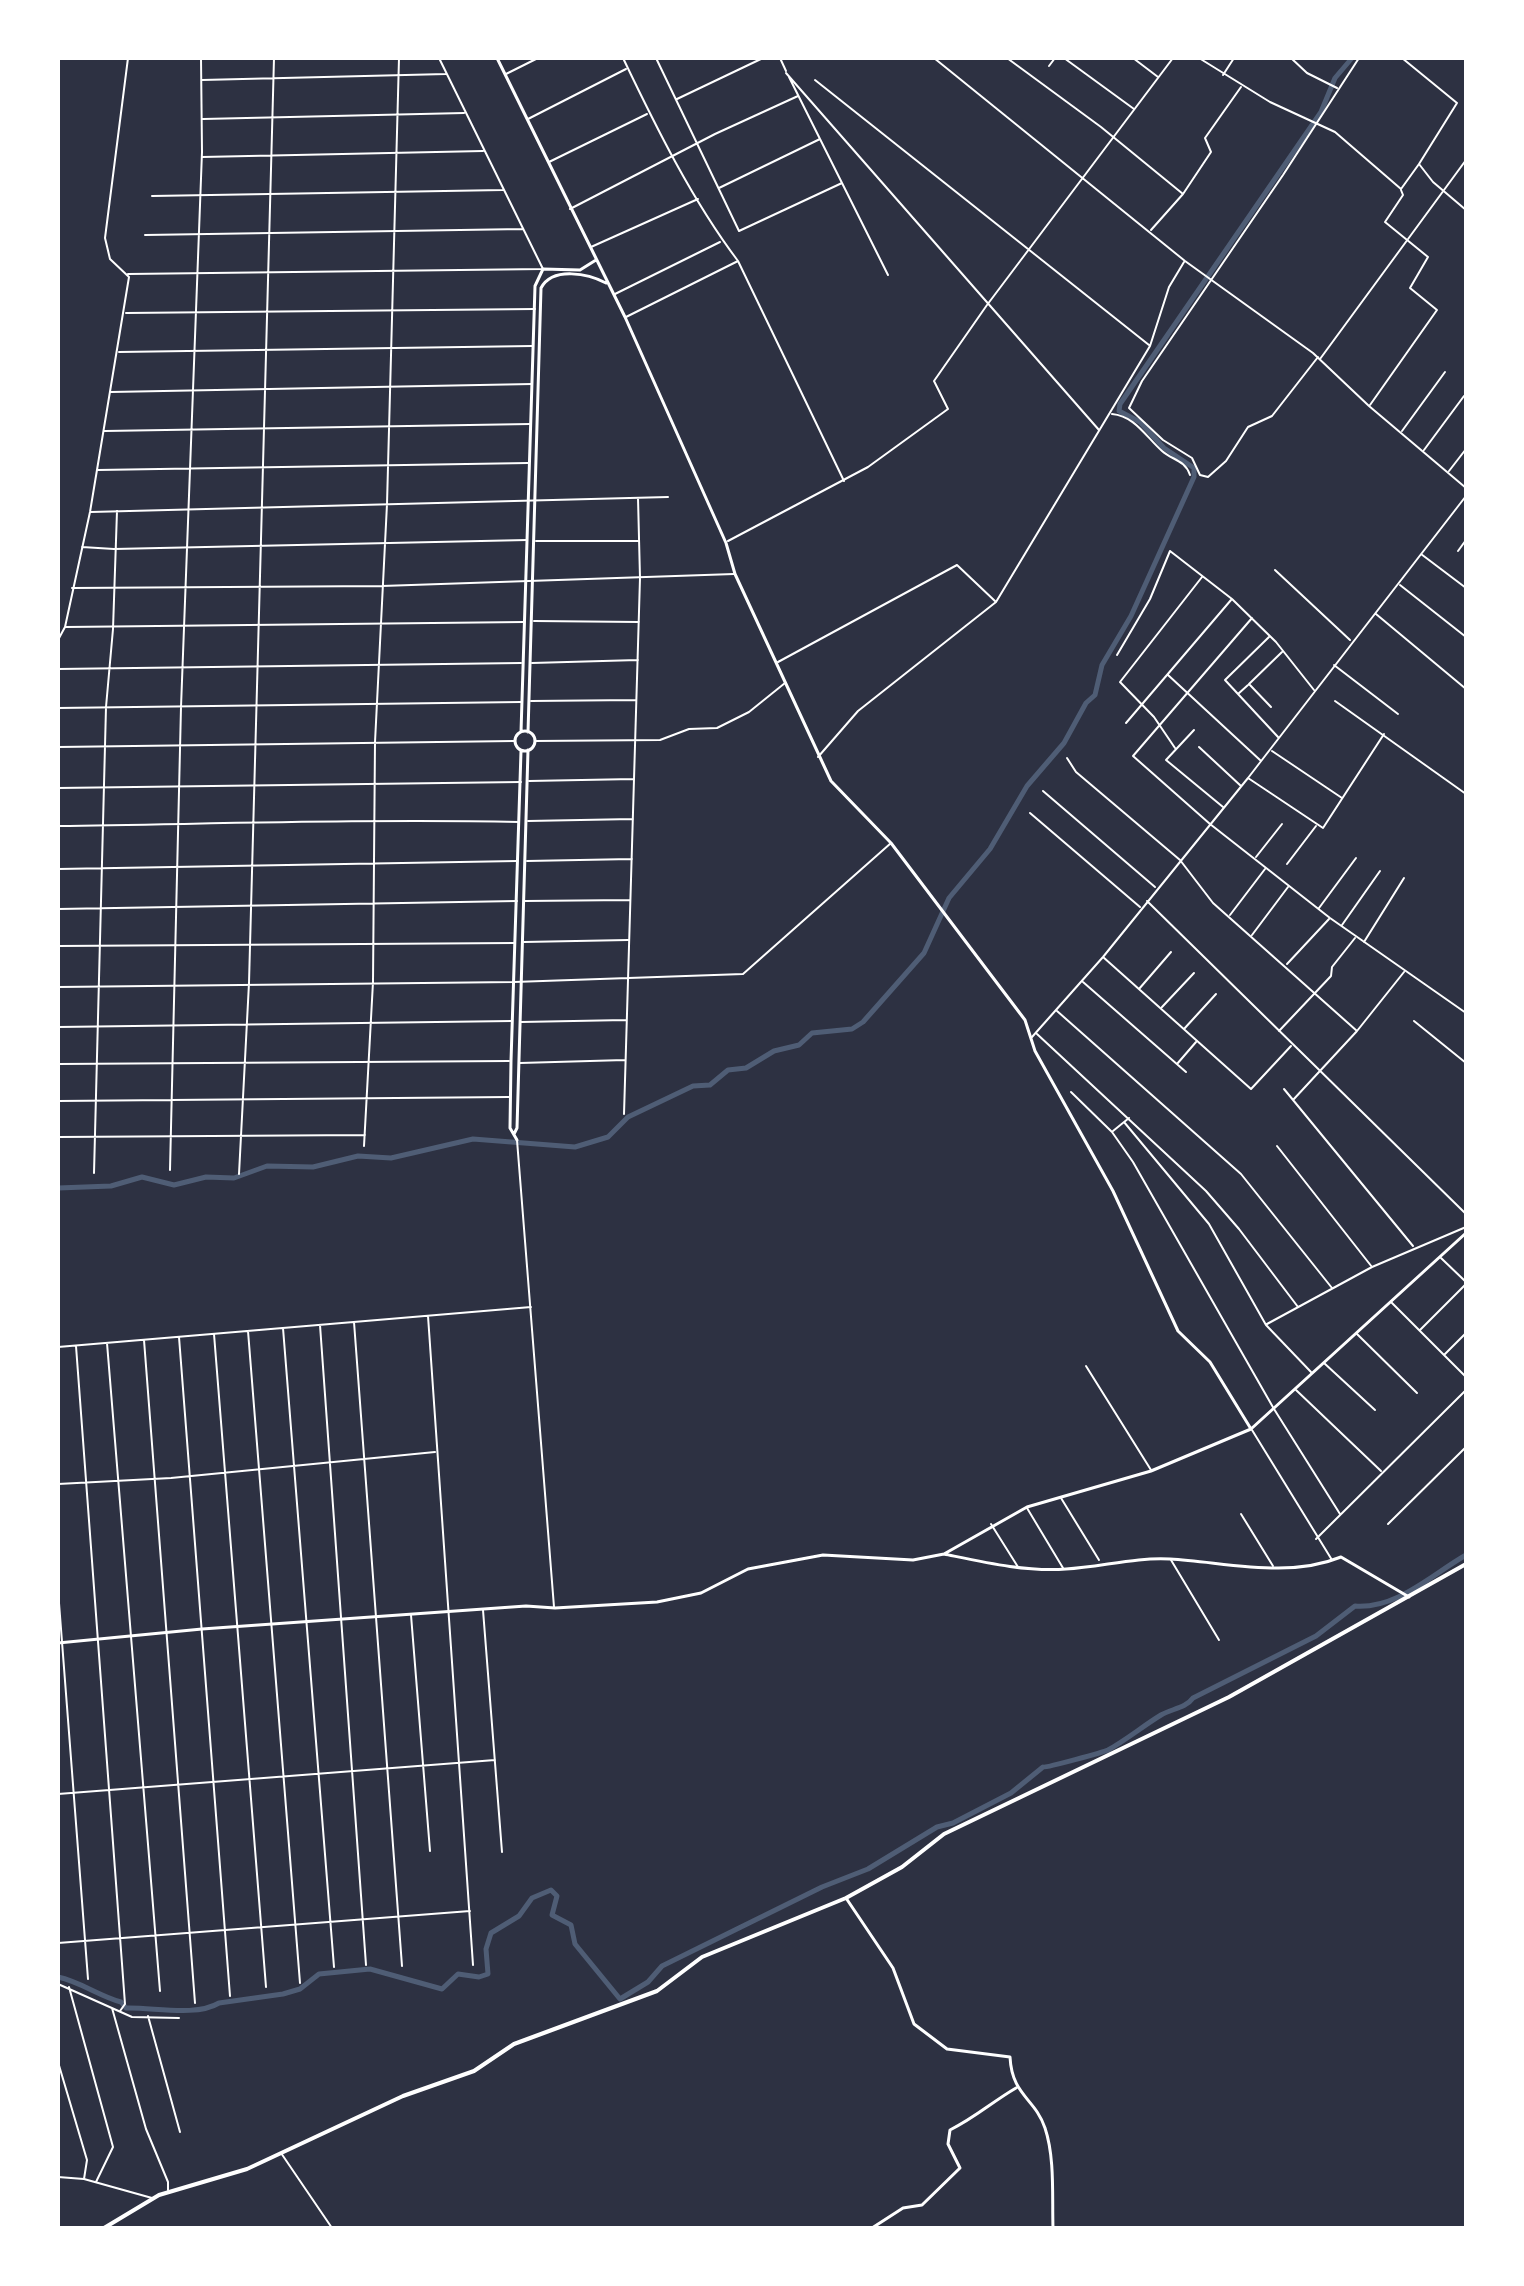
<!DOCTYPE html>
<style>
body{margin:0}
#map{position:relative;width:1524px;height:2286px;overflow:hidden;background:#2d3142;font-family:"Archivo Narrow",sans-serif}
canvas{display:block}
.frame{position:absolute;inset:0;border:60px solid #fff;pointer-events:none}
</style>
<div id="map">
<canvas width="1524" height="2286"></canvas>
<div class="frame"></div>
</div>
<script>
const g = document.querySelector('canvas').getContext('2d');
g.lineJoin = 'round';
function stroke(path, color, width, dash) { g.strokeStyle = color; g.lineWidth = width; g.lineCap = dash ? 'butt' : 'round'; g.setLineDash(dash || []); g.stroke(path); }
const canal = new Path2D(`
 M58 1188 111 1186 142 1177 174 1185 206 1177 234 1178 267 1166 313 1167 358 1156 391 1158 473 1139 575 1147 608 1137 628 1117 693 1086 710 1085 728 1070 746 1068 774 1051 799 1045 812 1033 852 1029 863 1022 924 953 949 898 990 849 1027 786 1064 743 1086 703 1095 695 1102 665 1131 616 1194 477V468L1164 448 1140 422 1119 411 1120 404 1321 112 1335 78 1352 58
 M58 1977C81 1982 99 1996 121 2002L126 2008C153 2007 196 2017 219 2003L283 1994 300 1989 319 1974 370 1969 442 1989 458 1974 479 1977 488 1974 486 1949 491 1933 519 1916 532 1898 551 1890 557 1896 552 1915 571 1925 575 1944 620 1999 648 1982 662 1966 822 1887 868 1869 937 1827 953 1823 1011 1793 1043 1767C1046 1768 1104 1752 1108 1750 1126 1740 1143 1726 1161 1715 1171 1709 1186 1708 1193 1698L1316 1636 1355 1606C1397 1609 1431 1575 1466 1555`);
const minor = new Path2D(`
 M623 58C656 127 692 200 738 261L844 481
 M656 58 739 231 842 183
 M780 58 786 71
 M934 58 1185 261 1313 353 1369 406 1466 488
 M1007 58 1101 127 1183 194
 M1064 58 1134 109
 M1133 58 1158 77
 M1199 58 1270 102 1335 132 1401 189 1419 164 1433 182 1466 210
 M1291 58 1307 73 1337 88
 M1402 58 1457 103 1419 164
 M1049 66 1055 58
 M786 73 1099 430
 M506 74 538 58
 M1223 75 1234 58
 M789 77 888 275
 M202 80 446 74
 M815 80 1149 345
 M677 99 763 58
 M203 119 464 113
 M528 119 626 69
 M202 157 483 151
 M549 162 647 114
 M719 188 820 139
 M152 196 503 190
 M570 209 715 134 798 96
 M1151 230 1183 194 1211 152 1205 138 1241 87
 M145 235 523 229
 M591 247 698 199
 M128 274 543 269 439 58
 M615 294 720 242
 M126 313 535 309
 M626 317 738 261
 M119 352 532 346
 M1318 357 1272 416 1248 427 1226 461 1208 477 1200 475 1192 458 1163 440 1129 408 1142 381 1283 175 1359 58
 M1320 359 1466 160
 M111 392 532 384
 M1370 405 1437 310 1410 288 1428 257 1385 222 1403 195 1401 190
 M1112 414C1135 416 1146 437 1162 451 1172 460 1185 460 1190 475
 M105 431 530 424
 M1402 431 1445 372
 M1424 450 1464 396
 M98 470 528 463
 M1449 471 1466 449
 M91 512 668 497
 M536 541H638
 M728 541 868 467 948 409 934 381 987 305 1173 58
 M82 547 114 549 527 540
 M1458 551 1466 540
 M1421 554 1466 588
 M1275 570 1350 640
 M1400 585 1466 637
 M72 588 382 586 734 574
 M1376 614 1466 689
 M1252 618 1133 756 1210 824 1330 918 1466 1013
 M534 621 639 622
 M66 627 524 622
 M58 640 65 627 90 512 129 277 110 259 105 238 128 58
 M1117 655 1150 599 1170 551 1232 599 1276 642 1314 690
 M778 662 957 565 996 602
 M532 663 638 660
 M1334 665 1398 714
 M58 669 521 663
 M1168 675 1260 760
 M1248 685 1238 694 1278 737
 M1238 694 1225 680 1270 636
 M531 701 636 700
 M1335 701 1466 794
 M1271 707 1249 684 1282 652
 M58 708 521 702
 M1126 723 1231 600
 M1194 730 1166 760 1223 807
 M535 741 660 740 689 729 717 728 749 712 785 683
 M58 747 514 741
 M1199 747 1241 786
 M1175 748 1154 717 1120 682 1202 577
 M1272 751 1342 798
 M818 757 858 711 996 602 1150 346 1169 287 1184 262
 M1067 758 1076 772 1180 860 1213 903 1357 1031
 M1248 778 1323 828 1384 734
 M529 781 634 779
 M58 788 521 782
 M1043 791 1155 887
 M1030 813 1140 907
 M528 821 633 819
 M58 826C212 824 365 819 519 822
 M1256 857 1282 824
 M527 861 632 859
 M1287 864 1316 826
 M58 869 517 861
 M525 901 630 900
 M1147 901 1466 1214
 M1319 908 1356 858
 M58 909 517 901
 M1230 915 1265 869
 M1342 925 1380 871
 M1252 935 1288 887
 M524 942 628 940
 M1364 942 1404 878
 M58 946 514 943
 M1103 957 1251 1089 1291 1046
 M1287 964 1329 919
 M1083 982 1186 1072
 M58 987 514 982 743 974 891 843
 M1139 989 1171 952
 M1162 1007 1194 973
 M1057 1011 1241 1174 1332 1288
 M1414 1021 1466 1063
 M521 1022 626 1020
 M58 1027 512 1021
 M1184 1029 1216 994
 M1279 1031 1331 976 1332 967 1355 938
 M1037 1034 1206 1191 1239 1229 1298 1307
 M1032 1037 1103 957 1248 778 1466 496
 M520 1063 625 1060
 M58 1064 509 1061
 M1177 1064 1196 1042
 M1284 1089 1413 1246
 M1071 1092 1112 1132 1133 1162 1274 1409 1340 1514
 M1293 1100 1357 1031 1404 972
 M58 1101 509 1097
 M624 1114 640 578 638 498
 M1124 1122 1209 1224 1266 1325 1311 1372
 M1113 1131 1129 1118
 M58 1137 365 1135
 M517 1140 554 1607
 M364 1146 373 982 375 742 387 504 399 58
 M1277 1146 1372 1267
 M170 1170 181 707 202 152 201 58
 M94 1173 106 707 113 629 117 511
 M239 1174 249 983 274 58
 M1441 1258 1466 1282
 M1391 1302 1466 1377
 M428 1316 473 1965
 M354 1322 402 1966
 M1267 1324 1372 1267 1466 1227
 M320 1325 366 1965
 M283 1328 334 1967
 M1420 1330 1466 1284
 M248 1331 300 1983
 M214 1334 266 1987
 M1357 1334 1417 1393
 M179 1337 230 1996
 M144 1340 195 2003
 M107 1343 160 1991
 M76 1346 125 2004 120 2011
 M58 1347 531 1307
 M1444 1355 1466 1333
 M1324 1363 1375 1410
 M1086 1366 1151 1470
 M1296 1390 1381 1471
 M1252 1430 1332 1560
 M58 1484 171 1478 435 1452
 M1061 1498 1099 1560
 M1027 1508 1063 1568
 M1241 1514 1273 1566
 M991 1524 1018 1567
 M1388 1524 1466 1447
 M1316 1539 1466 1390
 M1171 1560 1219 1640
 M58 1590 88 1979
 M483 1610 502 1852
 M411 1615 430 1851
 M58 1794 495 1760
 M58 1943 470 1911
 M58 1984 132 2017 179 2018
 M69 1987 113 2147 96 2182
 M112 2008 146 2129 168 2182V2190
 M148 2016 180 2132
 M58 2062 87 2160 84 2179
 M281 2153 332 2228
 M58 2177 84 2179 152 2198`);
const tertiary = new Path2D(`
 M497 58 625 317 726 543 735 574 831 781 891 843 1025 1020 1035 1051 1113 1191 1178 1331 1210 1362 1251 1429
 M515 741a10 10 0 1 1 20 0a10 10 0 1 1-20 0Z
 M521 732 535 286 543 269 580 270 596 260
 M528 732 541 288C553 266 589 274 606 283
 M514 1134 517 1128 528 750
 M517 1140 510 1128 511 1061 521 751
 M944 1554C983 1562 1026 1572 1066 1569 1101 1567 1135 1557 1170 1559 1225 1562 1287 1579 1341 1557L1409 1597
 M58 1643 202 1629 526 1606 555 1608 657 1602 701 1593 748 1569 823 1555 913 1560 944 1554 1027 1507 1151 1471 1251 1429 1466 1233
 M846 1898 893 1968 914 2024 947 2049 1010 2057C1012 2096 1035 2098 1045 2128 1055 2158 1052 2196 1053 2228
 M872 2228 903 2208 922 2205 960 2168 948 2144 950 2130C976 2117 992 2102 1016 2088`);
const secondary = new Path2D(`
 M104 2228 159 2195 247 2169 403 2096 474 2071 514 2044 657 1991 702 1957 846 1898 902 1867 944 1834 1229 1697 1466 1564`);
stroke(canal, '#4f5d75', 5);
stroke(minor, '#fff', 2);
stroke(tertiary, '#fff', 3);
stroke(secondary, '#fff', 4);
</script>
